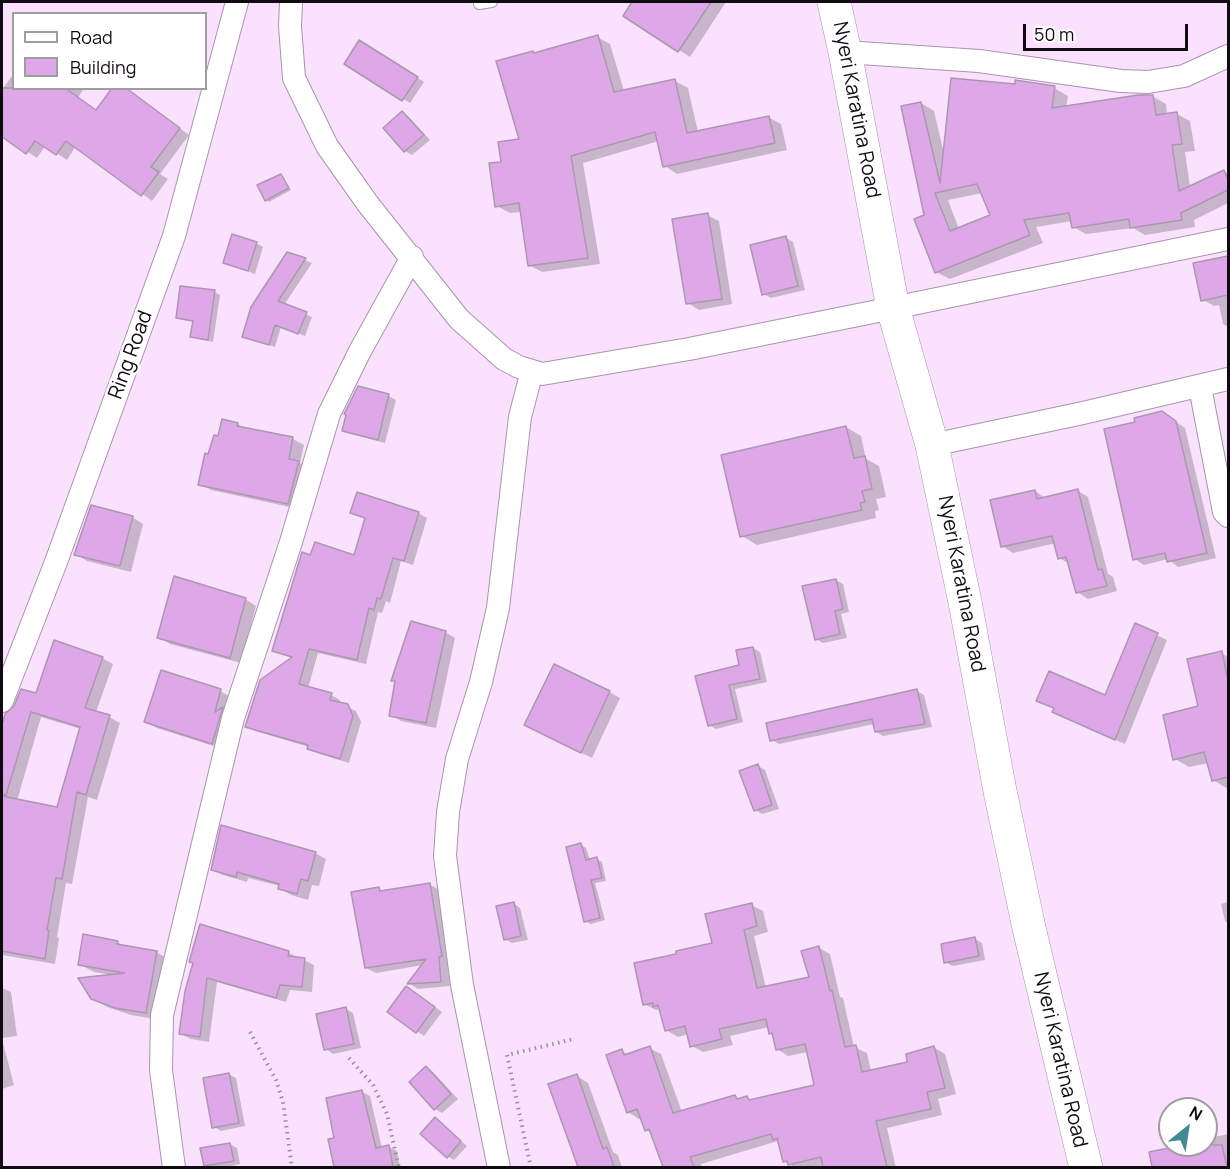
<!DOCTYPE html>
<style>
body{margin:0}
#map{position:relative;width:1230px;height:1169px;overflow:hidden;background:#fae2fe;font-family:Manrope,sans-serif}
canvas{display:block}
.frame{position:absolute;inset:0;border:3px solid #110a13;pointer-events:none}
.legend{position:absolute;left:12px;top:12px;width:195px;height:78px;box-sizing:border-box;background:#fff;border:2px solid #a09da1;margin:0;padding:8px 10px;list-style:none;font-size:18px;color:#110a13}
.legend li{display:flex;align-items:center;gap:12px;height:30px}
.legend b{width:30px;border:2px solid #a09da1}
.north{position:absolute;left:1158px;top:1097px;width:60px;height:60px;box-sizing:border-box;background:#fff;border:2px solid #a09da1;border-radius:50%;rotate:30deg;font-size:16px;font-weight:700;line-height:24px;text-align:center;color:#110a13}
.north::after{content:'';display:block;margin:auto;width:21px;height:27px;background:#448a95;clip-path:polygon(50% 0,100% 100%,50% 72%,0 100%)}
.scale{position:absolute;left:1023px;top:24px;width:165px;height:27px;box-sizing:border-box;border:3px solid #110a13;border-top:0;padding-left:8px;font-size:18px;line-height:21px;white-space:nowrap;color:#110a13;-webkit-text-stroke:4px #fff;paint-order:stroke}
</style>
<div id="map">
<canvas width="1230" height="1169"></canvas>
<div class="frame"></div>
<ul class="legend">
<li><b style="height:8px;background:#fff"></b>Road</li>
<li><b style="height:16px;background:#dea7e8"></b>Building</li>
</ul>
<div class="north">N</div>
<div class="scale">50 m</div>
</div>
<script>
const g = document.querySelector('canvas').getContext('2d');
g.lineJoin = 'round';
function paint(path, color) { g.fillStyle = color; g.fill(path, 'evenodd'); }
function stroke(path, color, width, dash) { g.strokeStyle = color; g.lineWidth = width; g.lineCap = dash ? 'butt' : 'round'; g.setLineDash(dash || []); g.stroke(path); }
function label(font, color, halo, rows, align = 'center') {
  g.font = font + ' Manrope,sans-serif'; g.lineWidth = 5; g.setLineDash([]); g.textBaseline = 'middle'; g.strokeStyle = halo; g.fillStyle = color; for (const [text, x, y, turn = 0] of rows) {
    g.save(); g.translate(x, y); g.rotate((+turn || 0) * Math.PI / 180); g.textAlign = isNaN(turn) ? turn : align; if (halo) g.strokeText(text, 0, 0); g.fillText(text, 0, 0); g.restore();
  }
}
const shadow = new Path2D(`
 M634 2H726L690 57 625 15Z
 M597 37 610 44 624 91 675 81 688 88 698 132 768 117 781 124 787 150 677 174 665 166 659 141 583 163 600 264 542 272 529 265 521 212 510 213 497 206 503 163 521 140 533 52 537 54Z
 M360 42 424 82 410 103 346 63Z
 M14 73V88H84L78 98 97 111 126 88 189 135 160 174 168 179 152 201 76 146 67 160 45 146 37 158 2 135V90Z
 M1054 88 1068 96 1066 107 1152 96 1166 104 1167 115 1177 114 1190 121 1195 151 1185 152 1190 187 1224 171 1228 174V203L1194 220 1195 227 1145 235 1133 228 1086 234 1073 227 1072 221 1036 227 1043 243 950 279 936 272 925 216 921 103 934 111 944 154ZM982 193 992 216 959 229 948 200Z
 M402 113 409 117 430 140 412 155 405 151Z
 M281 176 291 190 269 202 266 200Z
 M707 215 719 221 732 304 699 310 688 303Z
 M786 238 793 242 805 290 771 298 764 294Z
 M256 243 263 247 255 274 224 262Z
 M288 253 312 263 284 305 312 317 305 336 281 327 275 347 244 336Z
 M1228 257V327L1223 324 1219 305 1214 306 1203 300 1195 264Z
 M214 292 220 295 213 342 198 339 192 336 194 322 183 320 177 317Z
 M359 387 389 396 396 400 385 443 351 434 344 430Z
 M1172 419 1185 428 1216 558 1178 567 1168 559 1144 565 1135 559Z
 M238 424 246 429 293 439 304 445 300 463 309 469 299 509 211 490 200 484 219 437Z
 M846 427 861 436 866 459 879 466 886 497 876 499 879 510 875 511 876 518 757 545 742 536Z
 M1035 491 1045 498 1078 491 1088 497 1108 574 1113 577 1117 591 1088 599 1077 592 1070 564 1059 558 1056 543 1013 553 1002 546Z
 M351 512 418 513 427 518 413 565 401 561 390 603 386 601 382 613 378 612 366 664 318 653 308 688 331 695 340 700 339 704 356 711 361 722 349 763 317 753 308 748 309 747 255 731 247 726 292 658 273 650 311 557H355L367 520Z
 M132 517 143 524 131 572 87 561 76 554Z
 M836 580 843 584 849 612 841 614 847 638 823 643 816 639Z
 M245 599 256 606 241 663 170 644 159 637Z
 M1136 625 1167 640 1125 744 1063 717 1055 709 1048 705 1106 697Z
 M445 632 455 638 436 728 401 721 391 715 397 683 392 680Z
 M753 648 760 652 767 682 735 689 743 722 716 729 709 725 697 677 740 667Z
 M1221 653 1228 657V789L1213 780 1209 763 1189 767 1175 759 1200 707Z
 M102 658 113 664 96 712 109 717 120 723 97 800 88 797 72 884 66 883 57 937 59 938 55 964 2 955V731L6 715 36 695ZM41 717 81 729 58 809 17 801Z
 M220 691 231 697 223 749 157 728 146 721Z
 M917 691 924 695 932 727 883 736 876 732 874 724 779 744 772 740Z
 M609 692 620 698 592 758 536 731Z
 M758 766 765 770 779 809 762 814 755 810Z
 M581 845 586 848 590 860 597 859 602 862 606 881 595 883 605 920 591 924 585 921Z
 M315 853 326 859 319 886 312 885 308 900 291 895 280 888V886L248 878 247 882 223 875 212 869Z
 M429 884 439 890 450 986 418 989 410 984 423 965 376 973 366 968 379 889 383 892Z
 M1228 902V923L1225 921 1221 904Z
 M513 903 520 908 528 940 512 943 505 939Z
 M751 905 763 911 768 932 754 936 766 988 811 979 819 948 830 954 840 997 843 998 854 1047 867 1053 871 1071 909 1063 933 1047 945 1054 956 1094 938 1099 942 1115 887 1128 896 1168H825L824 1165 813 1168H796L784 1161 778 1141 701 1164 702 1168H665L652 1133 646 1130 642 1118 639 1119 628 1112 622 1051 629 1055 649 1048 661 1054 682 1112 735 1096 741 1100 747 1098 753 1101 816 1086 808 1052 788 1056 777 1049 774 1035 770 1033 769 1027 730 1036 733 1045 703 1052 692 1046 689 1034 678 1037 666 1030 661 1009 656 1010 644 1004 678 955 713 945Z
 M201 926 289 953 314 965 312 992 290 990 286 1002 217 982 209 1042 191 1039 181 1034Z
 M975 939 982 943 985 960 953 966 945 962Z
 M117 942 125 947 156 952 170 960 160 1020 131 1015 107 1007 92 998 112 975 94 972 79 964Z
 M2 988 11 992 17 1036 2 1038Z
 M414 992 442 1012 424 1036 389 1012Z
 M346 1009 353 1013 361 1048 333 1054 326 1049Z
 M2 1039 14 1085 2 1089Z
 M426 1068 433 1072 458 1099 442 1113 435 1109Z
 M229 1074 236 1078 245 1126 221 1131 214 1127Z
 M577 1076 588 1083 613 1152 618 1155 622 1168H579L550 1085Z
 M362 1092 370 1096 382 1148 389 1147 397 1151 400 1168H335L330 1141 336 1139Z
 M435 1119 467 1146 454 1160 447 1156Z
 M1228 1134V1168H1154L1151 1153 1184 1145H1206V1139Z
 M230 1144 237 1148 240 1164 221 1168H210L205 1165Z`);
const building = new Path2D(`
 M632 2H711L678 52 623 16Z
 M598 35 614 92 675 79 687 133 769 116 775 143 663 167 655 132 571 156 588 258 528 266 519 203 495 207 489 163 501 162 498 142 519 139 496 61 533 51 534 53Z
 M359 40 418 77 402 101 344 64Z
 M951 78 1015 84V80L1055 86 1052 108 1138 95H1153L1156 115 1177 112 1182 144 1172 145 1179 191 1224 170 1228 180V190L1181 213 1182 220 1130 228 1129 219 1072 228 1069 213 1024 220 1030 235 935 273 914 219 924 215 901 106 921 102 940 183ZM977 184 990 215 950 231 935 193Z
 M2 88H65L96 110 112 88H126L180 128 151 167 159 172 141 196 66 141 56 155 35 141 26 154 2 137Z
 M402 111 424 135 404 152 383 128Z
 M281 174 289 188 265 201 257 185Z
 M708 213 722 299 686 304 672 219Z
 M232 234 257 242 248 271 223 263Z
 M786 236 798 286 762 295 750 245Z
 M287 252 306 258 278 301 307 312 298 334 275 325 269 345 242 337 251 307Z
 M1228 256V295L1201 301 1193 263Z
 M180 286 215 290 208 340 190 337 193 321 176 318Z
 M358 386 389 394 378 440 342 431 346 415 344 414Z
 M1162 411 1176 421 1207 553 1167 562 1165 553 1133 560 1104 429 1135 422 1134 418Z
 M222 419 238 423 237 426 293 437 289 459 299 461 288 504 198 485 205 453 208 454 214 435 218 436Z
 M846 426 854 458 865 456 872 489 862 491 865 502 860 503 862 510 740 537 721 455Z
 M1078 489 1098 570 1102 569 1107 586 1076 593 1066 557 1058 559 1052 536 1001 547 990 500 1035 490 1037 499Z
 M357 492 419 512 404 561 393 558 381 599 377 598 374 610 369 608 357 660 309 649 299 684 332 693 330 700 348 704 353 716 340 759 307 749 308 745 245 727 260 680 292 657 272 651 302 552 310 555 315 542 354 555 365 518 350 513Z
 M91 505 133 516 120 566 74 555Z
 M174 576 246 598 230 658 157 638Z
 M836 579 843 609 835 611 840 634 815 640 802 586Z
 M411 621 446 631 426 723 389 716 395 681H391Z
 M1135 623 1158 633 1115 740 1052 712 1054 708 1036 701 1049 671 1105 695Z
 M54 640 103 657 85 708 110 715 86 795 77 792 62 879 56 878 47 930H49L45 959 2 951V796L57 807 80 727 31 712 6 795H2V725L5 714 14 706 21 689 36 693Z
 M753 647 760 679 729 685 737 719 708 726 695 676 739 665 736 650Z
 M1222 651 1228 681V777L1212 781 1204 752 1173 760 1163 715 1198 706 1187 659Z
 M554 664 610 691 581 753 524 725Z
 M161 670 221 689 215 712 223 707 212 744 144 722Z
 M917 689 925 724 875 732 872 719 770 741 766 723Z
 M758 764 772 805 754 811 739 771Z
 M221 825 316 852 308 881 301 879 297 894 278 889 279 884 237 872 236 877 211 870Z
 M581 843 586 860 597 857 602 878 591 880 600 918 584 922 566 847Z
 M430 883 442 956 439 957 441 982 407 984 426 959 365 968 351 892 379 887 380 891Z
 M514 902 521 936 504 940 496 906Z
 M752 903 757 926 744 930 757 988 809 977 801 951 819 946 830 991 832 990 845 1047 856 1045 862 1072 907 1062 906 1054 934 1046 945 1088 927 1092 931 1109 876 1121 887 1167H823L821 1157 788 1165 787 1161 783 1162 777 1138 773 1140 771 1134 690 1157 694 1167H663L649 1129 645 1131 637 1109 627 1113 606 1055 622 1049 624 1055 650 1046 673 1113 735 1095 737 1099 747 1096 749 1100 814 1085 805 1044 776 1050 772 1033 769 1034 766 1019 719 1029 722 1039 690 1047 685 1026 665 1031 658 1005 653 1007V1003L643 1005 634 963 676 954V951L712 943 705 914Z
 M200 924 289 951 288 956 305 958 302 987 280 985 276 998 207 978 200 1037 179 1034 185 991 193 963 189 962Z
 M83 934 118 941 117 944 157 951 146 1013 115 1008 91 999 78 978 125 973 78 965Z
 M975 937 979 956 944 963 941 944Z
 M406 986 435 1007 416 1033 387 1012Z
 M346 1007 354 1044 324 1050 316 1014Z
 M426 1066 451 1094 434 1110 409 1082Z
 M229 1073 239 1123 212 1128 203 1078Z
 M577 1074 603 1149 607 1147 614 1167H578L548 1084Z
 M362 1090 376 1148 389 1145 393 1167H334L328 1139 334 1138 326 1098Z
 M435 1117 461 1141 447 1158 420 1134Z
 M230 1143 234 1161 204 1166 200 1148Z
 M1183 1145H1222L1227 1167H1152L1149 1152Z`);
const path = new Path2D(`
 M250 1032 276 1080 283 1102 292 1168
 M349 1058 373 1085 387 1114 399 1168
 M531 1168 507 1055 574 1039`);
const lane = new Path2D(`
 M479 2V4L492 2`);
const street = new Path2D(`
 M291 2 290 26 294 78 327 146 368 204 459 319 504 359 519 367 542 374 689 349 893 308 1228 239
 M845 52 979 61 1121 81 1148 82 1184 76 1228 56
 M1200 387 1224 512 1228 516
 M932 445 1083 413 1228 379
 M2 701 56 562 174 236 237 2
 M174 1168 161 1070 162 1015 233 718 291 542 329 414 360 351 412 257
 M499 1168 462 985 445 856 448 812 457 759 481 682 498 608 520 417 532 371`);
const highway = new Path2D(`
 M834 2 845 52 893 308 932 445 965 602 1000 791 1029 928 1086 1168`);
const streetNames = [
 ["Nyeri Karatina Road",856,110,79],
 ["Ring Road",131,355,-70],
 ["Nyeri Karatina Road",961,584,79],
 ["Nyeri Karatina Road",1060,1060,77]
];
paint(shadow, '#0003');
paint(building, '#dea7e8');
stroke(building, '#ad96b1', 1.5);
stroke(lane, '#aa93ae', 12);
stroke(street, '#aa93ae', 24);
stroke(highway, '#aa93ae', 34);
stroke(path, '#9e8da2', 4, [1.5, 4.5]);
stroke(lane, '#fff', 10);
stroke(street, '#fff', 22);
stroke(highway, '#fff', 33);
label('20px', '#110a13', '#fff', streetNames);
</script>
